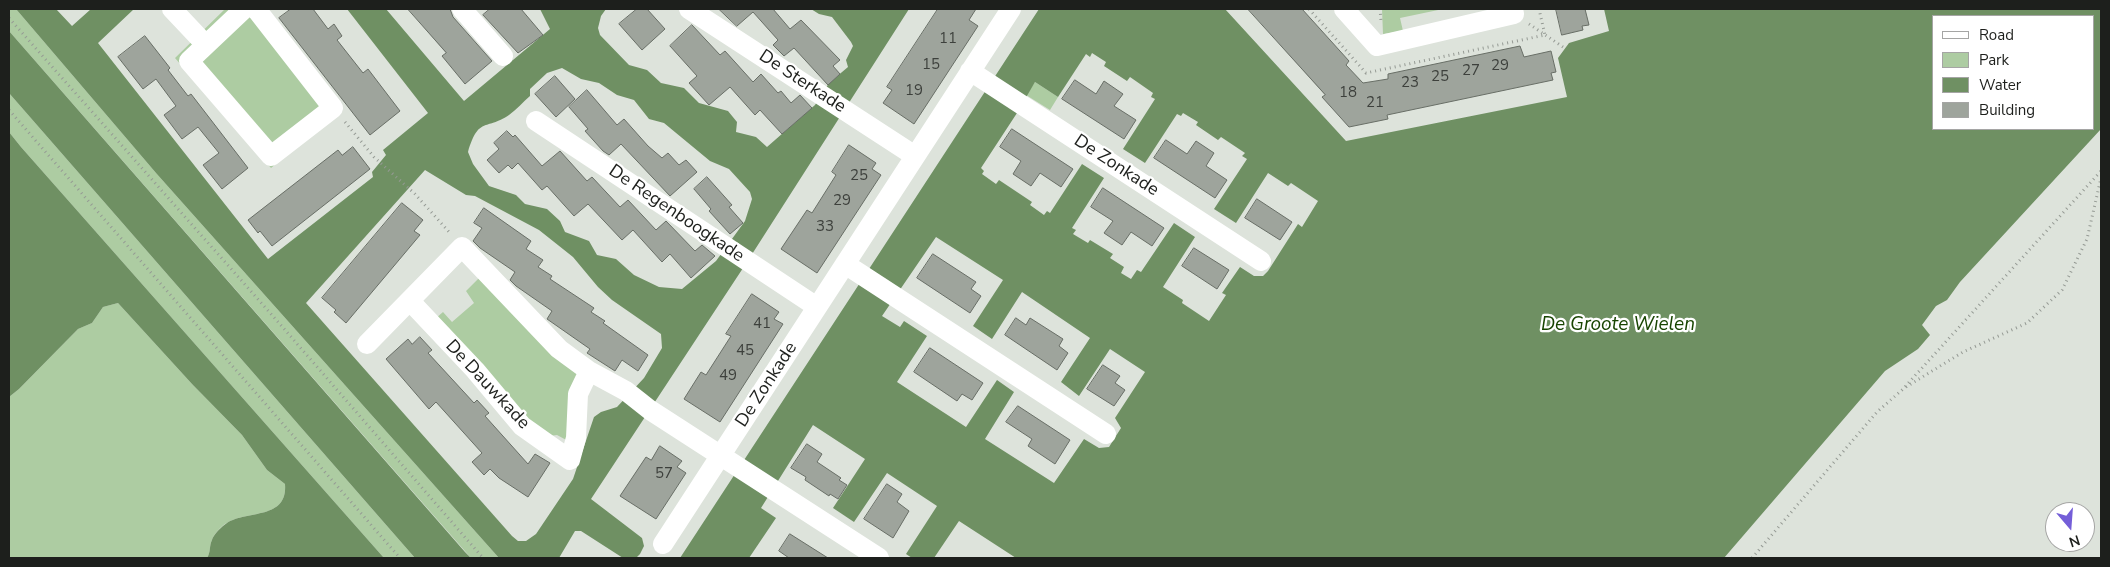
<!DOCTYPE html>
<style>
body{margin:0}
#map{position:relative;width:2110px;height:567px;overflow:hidden;background:#dde3db;font-family:"Nunito Sans",sans-serif}
canvas{display:block}
.frame{position:absolute;inset:0;border:10px solid #1d1f1c;pointer-events:none}
.legend{position:absolute;left:1932px;top:15px;width:162px;height:115px;box-sizing:border-box;background:#fff;border:1px solid #a5a5a4;margin:0;padding:6px 9px;list-style:none;font-size:15px;color:#1d1f1c}
.legend li{display:flex;align-items:center;gap:10px;height:25px}
.legend b{width:25px;border:1px solid #a5a5a4}
.north{position:absolute;left:2045px;top:502px;width:50px;height:50px;box-sizing:border-box;background:#fff;border:1px solid #a5a5a4;border-radius:50%;rotate:162deg;font-size:14px;font-weight:700;line-height:20px;text-align:center;color:#1d1f1c}
.north::after{content:'';display:block;margin:auto;width:18px;height:22px;background:#745ed8;clip-path:polygon(50% 0,100% 100%,50% 72%,0 100%)}
</style>
<div id="map">
<canvas width="2110" height="567"></canvas>
<div class="frame"></div>
<ul class="legend">
<li><b style="height:6px;background:#fff"></b>Road</li>
<li><b style="height:14px;background:#adcca2"></b>Park</li>
<li><b style="height:14px;background:#6f9063"></b>Water</li>
<li><b style="height:14px;background:#9ea49c"></b>Building</li>
</ul>
<div class="north">N</div>
</div>
<script>
const g = document.querySelector('canvas').getContext('2d');
g.lineJoin = 'round';
function paint(path, color) { g.fillStyle = color; g.fill(path, 'evenodd'); }
function stroke(path, color, width, dash) { g.strokeStyle = color; g.lineWidth = width; g.lineCap = dash ? 'butt' : 'round'; g.setLineDash(dash || []); g.stroke(path); }
function label(font, color, halo, rows, align = 'center') {
  g.font = font + ' "Nunito Sans",sans-serif'; g.lineWidth = 4.5; g.setLineDash([]); g.textBaseline = 'middle'; g.strokeStyle = halo; g.fillStyle = color; for (const [text, x, y, turn = 0] of rows) {
    g.save(); g.translate(x, y); g.rotate((+turn || 0) * Math.PI / 180); g.textAlign = isNaN(turn) ? turn : align; if (halo) g.strokeText(text, 0, 0); g.fillText(text, 0, 0); g.restore();
  }
}
const green = new Path2D(`
 M9 9H16L156 173 499 558H471L9 31Z
 M225 9H254L335 116 271 168 175 58Z
 M1382 9H1443L1400 18 1403 31 1383 34Z
 M1035 82 1058 97 1050 110 1026 95Z
 M9 93 415 558H384L21 147 9 132Z
 M479 278 579 373 570 442 557 435 549 436 526 421 435 319 443 312 452 322 474 303 466 291Z
 M118 303 192 384 242 435 267 470 285 484C288 520 247 510 227 523 222 525 213 535 212 540 209 546 211 552 207 558H9V397L19 389 78 329 92 323 103 307Z`);
const water = new Path2D(`
 M16 9H56L72 26 91 9H134L98 43 268 259 373 177 372 172 386 155 383 150 428 113 347 9H386L464 101 550 29 540 9H606L601 16 598 28 600 35 629 65 647 70 661 83 684 88 699 103 728 111 737 122 736 132 756 137 767 147 815 105 829 83 848 67 846 60 853 46 851 42 832 17 819 14 811 9H909L747 262 591 499 642 538 644 546 640 554 636 558H623L581 531H575L559 558H499L156 173ZM562 68 581 79 599 83 617 95 634 100 649 119 664 123 710 161 729 169 750 192 752 199 745 221 716 261 682 289 659 287 634 275 616 259 597 255 589 241 565 232 560 221 547 209 525 204 516 195 489 186 473 164 468 152C479 116 485 131 509 115 516 110 523 102 530 96V89L547 73ZM425 170 466 195 475 196 539 230 573 257 598 287 612 300 661 334 662 348 644 378 617 407 601 412 594 417 573 479 536 534 526 541H518L512 536 306 303Z
 M1039 9H1225L1346 141 1567 97 1558 58 1569 43 1609 31 1604 9H2101V129L1960 282 1947 300 1936 306 1922 325 1930 335 1918 349 1885 371 1724 558H1016L959 521 934 558H912L906 554 937 506 887 473 854 522 833 508 865 459 813 425 761 508 776 518 749 558H680ZM1934 16H2094V129H1934ZM1092 53 1106 62 1104 66 1127 81 1130 77 1153 93 1151 97 1155 99 1123 149 1145 163 1177 114 1181 116 1183 113 1198 122 1196 125 1218 140 1221 137 1245 153 1242 156 1247 159 1214 209 1236 223 1268 173 1288 186 1291 183 1318 201 1302 227 1298 224 1268 271 1263 276H1254L1240 267 1222 293 1226 295 1209 321 1182 303 1183 300 1163 287 1195 237 1174 223 1141 272 1137 270 1131 279 1121 273 1124 267 1110 258 1113 254 1090 240 1088 243 1073 234 1076 230 1072 228 1104 178 1082 164 1050 213 1047 211 1044 215 1030 205 1032 202 999 180 996 184 982 174 984 171 981 168 1017 113 1035 82 1058 97 1086 54 1090 57ZM936 237 1003 280 973 326 992 339 1022 292 1090 338 1061 382 1079 396 1110 349 1145 372 1115 418 1121 428 1109 447 1099 448 1084 439 1054 483 985 439 1014 392 997 380 966 427 897 382 927 336 904 321 900 327 882 316Z
 M9 31 465 552 471 558H415L9 93Z
 M9 132 21 147 384 558H207C211 552 209 546 212 540 213 535 222 526 227 523 247 510 288 520 285 484L267 470 242 435 192 384 118 303 103 307 92 323 78 329 19 389 9 397Z`);
const building = new Path2D(`
 M291 9H313L328 29 334 24 342 36 337 40 363 73 368 69 400 111 370 135 279 18Z
 M408 9H450L453 17 492 61 465 84 442 56 446 53Z
 M490 9H521L543 35 518 53 483 15Z
 M637 9H647L665 29 642 50 619 24Z
 M719 9H773L790 29 801 20 840 60 833 66 840 74 828 85 794 48 784 56 773 45 778 40 753 12 737 26Z
 M938 9H976L969 20 978 26 914 124 883 103 892 90 887 87Z
 M1248 9H1302L1349 61 1346 65 1363 83 1388 79V74L1520 46 1524 57 1551 51 1556 72 1551 73 1553 80 1387 115 1388 119 1349 127 1322 97 1325 95Z
 M1556 9H1585L1589 25 1582 26 1583 30 1562 35Z
 M692 25 720 55 725 51 753 82 761 74 778 93 781 91 791 103 800 95 812 108 782 134 760 110 755 115 730 87 709 105 689 83 697 76 670 46Z
 M145 36 170 68 168 70 188 96 191 94 248 168 222 189 203 165 219 153 198 127 182 139 164 115 176 106 156 79 143 89 118 57Z
 M555 76 575 99 556 117 535 94Z
 M1075 80 1096 94 1104 81 1123 94 1114 106 1136 120 1124 139 1062 99Z
 M587 90 617 125 624 119 648 146 662 158 668 153 679 165 686 160 697 172 670 196 621 144 609 155 603 151 585 131 588 129 569 107Z
 M1012 129 1073 169 1061 187 1040 173 1031 186 1013 174 1021 161 1000 147Z
 M507 131 513 137 515 135 542 166 560 151 587 181 592 177 620 207 628 200 656 230 666 221 695 251 702 245 715 256 691 278 670 254 662 262 633 230 622 240 588 204 574 216 547 186 542 190 518 163 512 169 508 165 499 173 487 160 499 149 494 143Z
 M1166 140 1187 154 1196 141 1214 153 1206 166 1227 180 1215 198 1154 158Z
 M849 145 876 163 872 169 881 175 817 273 781 249 807 210 812 213 836 175 832 172Z
 M353 147 370 169 272 246 260 231 258 233 248 220 338 150 342 155Z
 M707 177 732 205 729 207 743 223 730 234 709 211 711 209 694 189Z
 M1103 188 1164 228 1152 246 1131 232 1122 245 1104 233 1113 221 1091 207Z
 M1257 199 1292 222 1280 240 1245 218Z
 M402 203 423 220 414 231 420 235 346 323 334 312 336 310 322 298Z
 M484 208 531 241 526 249 543 260 538 267 552 276 550 279 594 308 591 312 605 321 603 323 648 355 638 371 622 360 615 371 587 353 590 349 547 319 552 311 516 286 510 280 515 272 480 248 473 241 482 228 474 223Z
 M1194 248 1229 270 1217 289 1182 266Z
 M933 254 976 282 971 289 981 296 970 313 917 278Z
 M752 294 779 312 774 319 783 324 720 422 684 399 701 372 706 375 731 336 726 334Z
 M1016 318 1026 325 1030 318 1063 339 1059 346 1068 353 1057 370 1005 335Z
 M420 337 432 350 428 353 474 403 477 400 489 413 485 416 528 464 535 454 550 463 528 497 499 478 490 469 484 475 472 462 482 453 436 402 429 409 386 359 408 339 412 344Z
 M930 348 983 383 972 400 962 394 957 401 914 372Z
 M1103 365 1120 376 1115 383 1125 390 1114 406 1087 389Z
 M1018 406 1070 440 1055 464 1028 446 1032 439 1006 422Z
 M807 444 822 454 817 462 841 478 839 480 847 485 838 499 830 494 829 496 805 480 806 477 791 468Z
 M660 446 682 461 677 467 686 473 656 519 620 496 646 457 651 460Z
 M887 484 902 494 897 502 909 511 893 538 864 519Z
 M790 534 828 558H789L779 551Z`);
const path = new Path2D(`
 M1309 9 1366 73 1545 35 1539 9
 M1380 9 1381 21
 M9 18 279 323 483 558
 M1529 24 1563 47
 M9 110 400 558
 M345 122 374 157 415 194 450 233
 M1906 387 1963 352 2027 323 2062 290 2087 239 2101 178
 M1752 558 1877 412 1902 390 2101 171`);
const minor = new Path2D(`
 M172 9 206 45
 M244 9 189 61 271 156 333 108 256 9
 M462 9 503 56
 M689 9 915 156
 M1344 9 1377 46 1514 14 1513 9
 M970 71 1261 261
 M536 121 817 307
 M845 264 1106 434
 M410 301 475 370 522 426 570 460 576 438 578 394 589 371
 M367 344 462 247 559 349 589 371 626 391 650 410 879 558
 M663 544 1011 9`);
const numberNames = [
 ["11",948,39],
 ["15",931,65],
 ["29",1500,66],
 ["27",1471,71],
 ["25",1440,77],
 ["23",1410,83],
 ["19",914,91],
 ["18",1348,93],
 ["21",1375,103],
 ["25",859,176],
 ["29",842,201],
 ["33",825,227],
 ["41",762,324],
 ["45",745,351],
 ["49",728,376],
 ["57",664,474]
];
const streetNames = [
 ["De Sterkade",802,82,33],
 ["De Zonkade",1116,166,33],
 ["De Regenboogkade",676,214,34],
 ["De Dauwkade",487,385,47],
 ["De Zonkade",767,385,-57]
];
const waterNames = [
 ["De Groote Wielen",1618,325]
];
paint(green, '#adcca2');
paint(water, '#6f9063');
paint(building, '#9ea49c');
stroke(building, '#686e66', 1);
stroke(path, '#959a94', 3, [1, 4]);
stroke(minor, '#fff', 20);
label('15px', '#3d403c', null, numberNames);
label('18px', '#1d1f1c', '#fff', streetNames);
label('italic 19px', '#174400', '#fff', waterNames);
</script>
